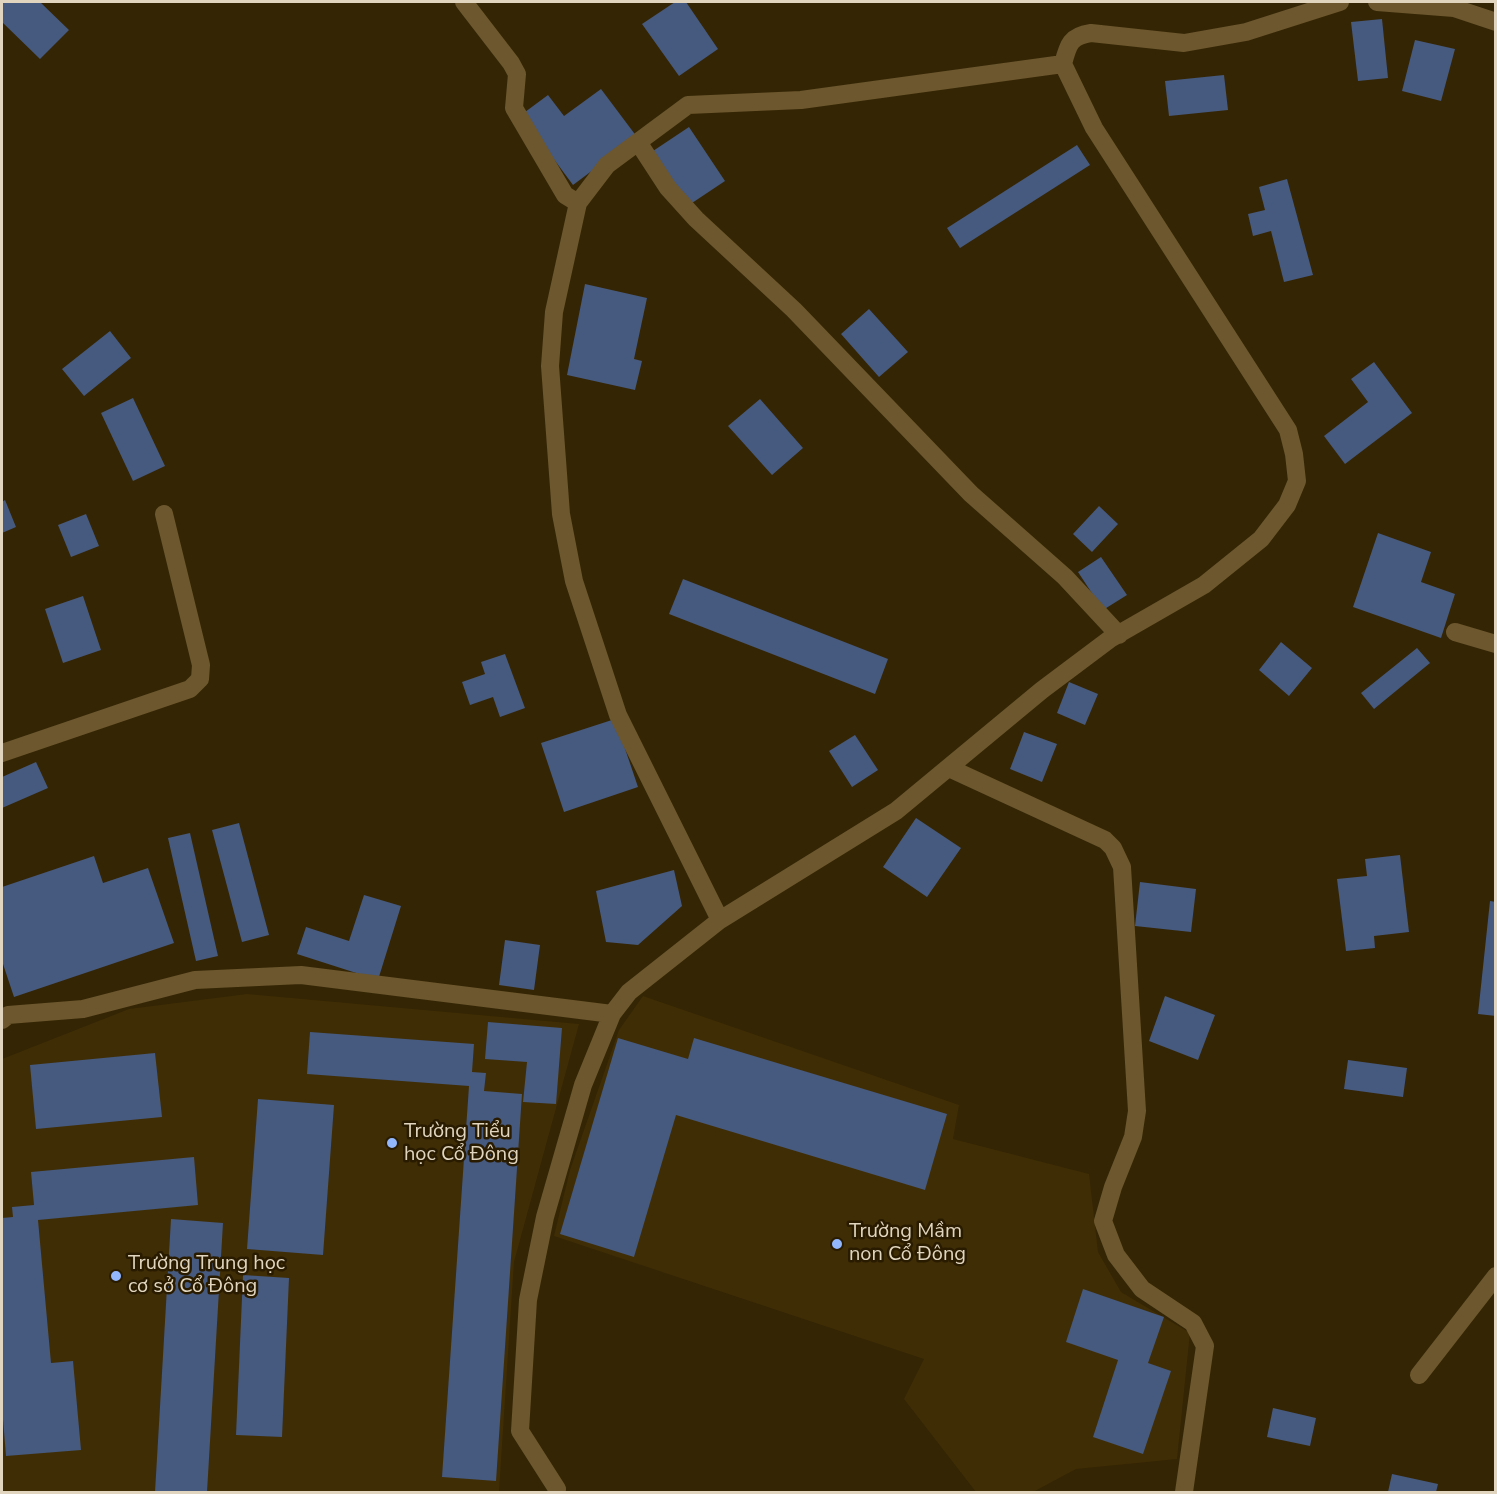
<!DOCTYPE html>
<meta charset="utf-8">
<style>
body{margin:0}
#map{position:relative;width:1497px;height:1494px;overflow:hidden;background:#342504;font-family:"Nunito Sans",sans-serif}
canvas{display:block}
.frame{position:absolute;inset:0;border:3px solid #e1d5bf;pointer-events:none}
</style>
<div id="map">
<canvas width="1497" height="1494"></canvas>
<div class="frame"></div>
</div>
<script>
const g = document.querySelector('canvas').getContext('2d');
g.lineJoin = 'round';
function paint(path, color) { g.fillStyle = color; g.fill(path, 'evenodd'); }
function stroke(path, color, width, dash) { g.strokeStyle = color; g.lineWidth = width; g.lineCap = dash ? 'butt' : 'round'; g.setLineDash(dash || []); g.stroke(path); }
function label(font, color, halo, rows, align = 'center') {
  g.font = font + ' "Nunito Sans",sans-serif'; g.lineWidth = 5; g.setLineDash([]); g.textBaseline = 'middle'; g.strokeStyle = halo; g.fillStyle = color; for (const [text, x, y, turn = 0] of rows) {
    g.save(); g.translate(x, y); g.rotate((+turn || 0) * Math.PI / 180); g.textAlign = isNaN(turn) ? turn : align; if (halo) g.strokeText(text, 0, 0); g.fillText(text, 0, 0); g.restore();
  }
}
const built = new Path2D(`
 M247 994 579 1024 514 1262 499 1492H2V1059L129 1009Z
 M643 996 959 1105 953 1139 1089 1174 1098 1252 1121 1292 1190 1333 1177 1459 1076 1469 1033 1492H976L904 1399 924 1359 554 1236 570 1170 619 1030Z`);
const building = new Path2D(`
 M2 2H40L69 30 40 59 2 22Z
 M675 2H686L718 49 679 76 642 24Z
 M1382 19 1388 78 1358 81 1351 22Z
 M1415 40 1455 49 1441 101 1402 91Z
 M1224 75 1228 110 1169 116 1165 81Z
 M601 89 637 137 573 185 521 115 548 95 564 116Z
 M689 127 725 181 689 205 653 151Z
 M1077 145 1090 165 960 248 947 228Z
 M1287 179 1313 275 1284 282 1271 231 1253 236 1248 214 1265 210 1259 187Z
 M585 284 647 298 634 359 642 361 635 390 567 375Z
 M869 309 908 352 879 377 841 334Z
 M110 331 131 358 84 396 62 369Z
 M1374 362 1412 413 1345 464 1324 436 1368 402 1351 379Z
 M133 398 165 466 133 481 101 413Z
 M760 399 803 448 772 475 728 426Z
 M5 500 16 527 2 533V502Z
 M1099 506 1118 524 1092 552 1073 534Z
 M86 514 99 546 71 557 58 525Z
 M1378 533 1431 552 1421 582 1455 594 1441 638 1353 607Z
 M1101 557 1127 595 1103 610 1078 572Z
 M683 579 888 659 875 694 669 614Z
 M83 596 101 650 63 663 45 609Z
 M1281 642 1312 668 1289 696 1259 670Z
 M1417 648 1430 663 1374 709 1361 693Z
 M505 654 525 708 500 717 493 697 470 705 462 682 485 674 481 662Z
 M1069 682 1098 694 1085 725 1057 713Z
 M615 719 638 787 564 812 541 743Z
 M1024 732 1057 744 1042 782 1010 769Z
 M855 735 878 770 852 787 829 751Z
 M36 762 48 788 2 808V777Z
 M916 818 961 848 927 897 883 867Z
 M239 823 269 935 242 942 212 830Z
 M190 833 218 956 196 961 168 838Z
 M1400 855 1409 932 1374 936 1375 948 1346 951 1337 879 1367 876 1365 859Z
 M94 856 103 883 148 868 174 943 14 997 2 961V887Z
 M674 870 682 906 638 945 606 942 596 891Z
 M1140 882 1196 889 1191 932 1135 926Z
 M364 895 401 906 378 980 297 954 306 927 349 941Z
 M1490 901 1496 902V1016L1478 1014Z
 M505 940 540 945 534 990 499 985Z
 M1165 996 1215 1015 1198 1060 1149 1041Z
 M488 1022 562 1028 556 1104 523 1102 527 1062 485 1059Z
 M310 1032 474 1044 472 1072 486 1073 484 1091 522 1094 496 1481 442 1477 469 1086 307 1074Z
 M618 1038 688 1059 694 1038 947 1114 925 1190 676 1115 634 1257 560 1234Z
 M155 1053 162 1117 36 1129 30 1065Z
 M1348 1060 1407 1068 1403 1097 1344 1089Z
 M258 1099 334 1105 323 1255 247 1249Z
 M194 1157 198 1205 38 1220 51 1363 73 1361 81 1450 6 1456 2 1407V1218L13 1217 12 1207 34 1205 31 1172Z
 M171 1219 223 1223 207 1492H155Z
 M243 1275 289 1278 282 1437 236 1435Z
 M1083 1289 1164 1317 1148 1363 1171 1371 1143 1454 1093 1437 1118 1360 1066 1342Z
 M1273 1408 1316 1418 1310 1446 1267 1437Z
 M1392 1474 1438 1484 1436 1492H1388Z`);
const minor = new Path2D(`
 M464 2 511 63 517 74 514 108 565 195 578 203
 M1377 2 1454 8 1496 22
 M638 142 668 188 696 219 794 310 971 494 1065 577 1119 635
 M1455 632 1496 644
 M2 753 190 689 200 679 201 665 164 514
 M949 768 1105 840 1113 848 1122 867 1137 1111 1133 1137 1113 1187 1103 1221 1116 1255 1142 1289 1193 1323 1205 1346 1184 1492
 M720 920 896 811 1042 690 1110 639 1204 585 1261 539 1287 505 1297 481 1294 454 1288 430 1094 128 1063 64C1068 45 1070 36 1091 33L1184 43 1246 32 1340 2
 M2 1020 8 1015 83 1009 195 980 301 975 612 1014
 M1419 1375 1496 1276
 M557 1489 520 1431 528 1300 545 1217 583 1085 612 1014 629 992 720 920 618 715 574 581 561 514 550 366 554 312 578 203 607 165 688 105 801 100 1063 64`);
const markers = [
 [392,1143,6,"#93b7fd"],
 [837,1244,6,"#93b7fd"],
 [116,1276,6,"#93b7fd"]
];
const poiNames = [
 ["Trường Tiểu",404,1132],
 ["học Cổ Đông",404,1155],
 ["Trường Mầm",849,1232],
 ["non Cổ Đông",849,1255],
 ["Trường Trung học",128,1264],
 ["cơ sở Cổ Đông",128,1287]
];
paint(built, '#3f2d05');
paint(building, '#46597e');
stroke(minor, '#6c572e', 18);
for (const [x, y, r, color] of markers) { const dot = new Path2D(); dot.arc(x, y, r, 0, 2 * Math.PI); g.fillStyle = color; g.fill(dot); stroke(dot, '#291b00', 2); }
label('20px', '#e1d5bf', '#291b00', poiNames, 'left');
</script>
